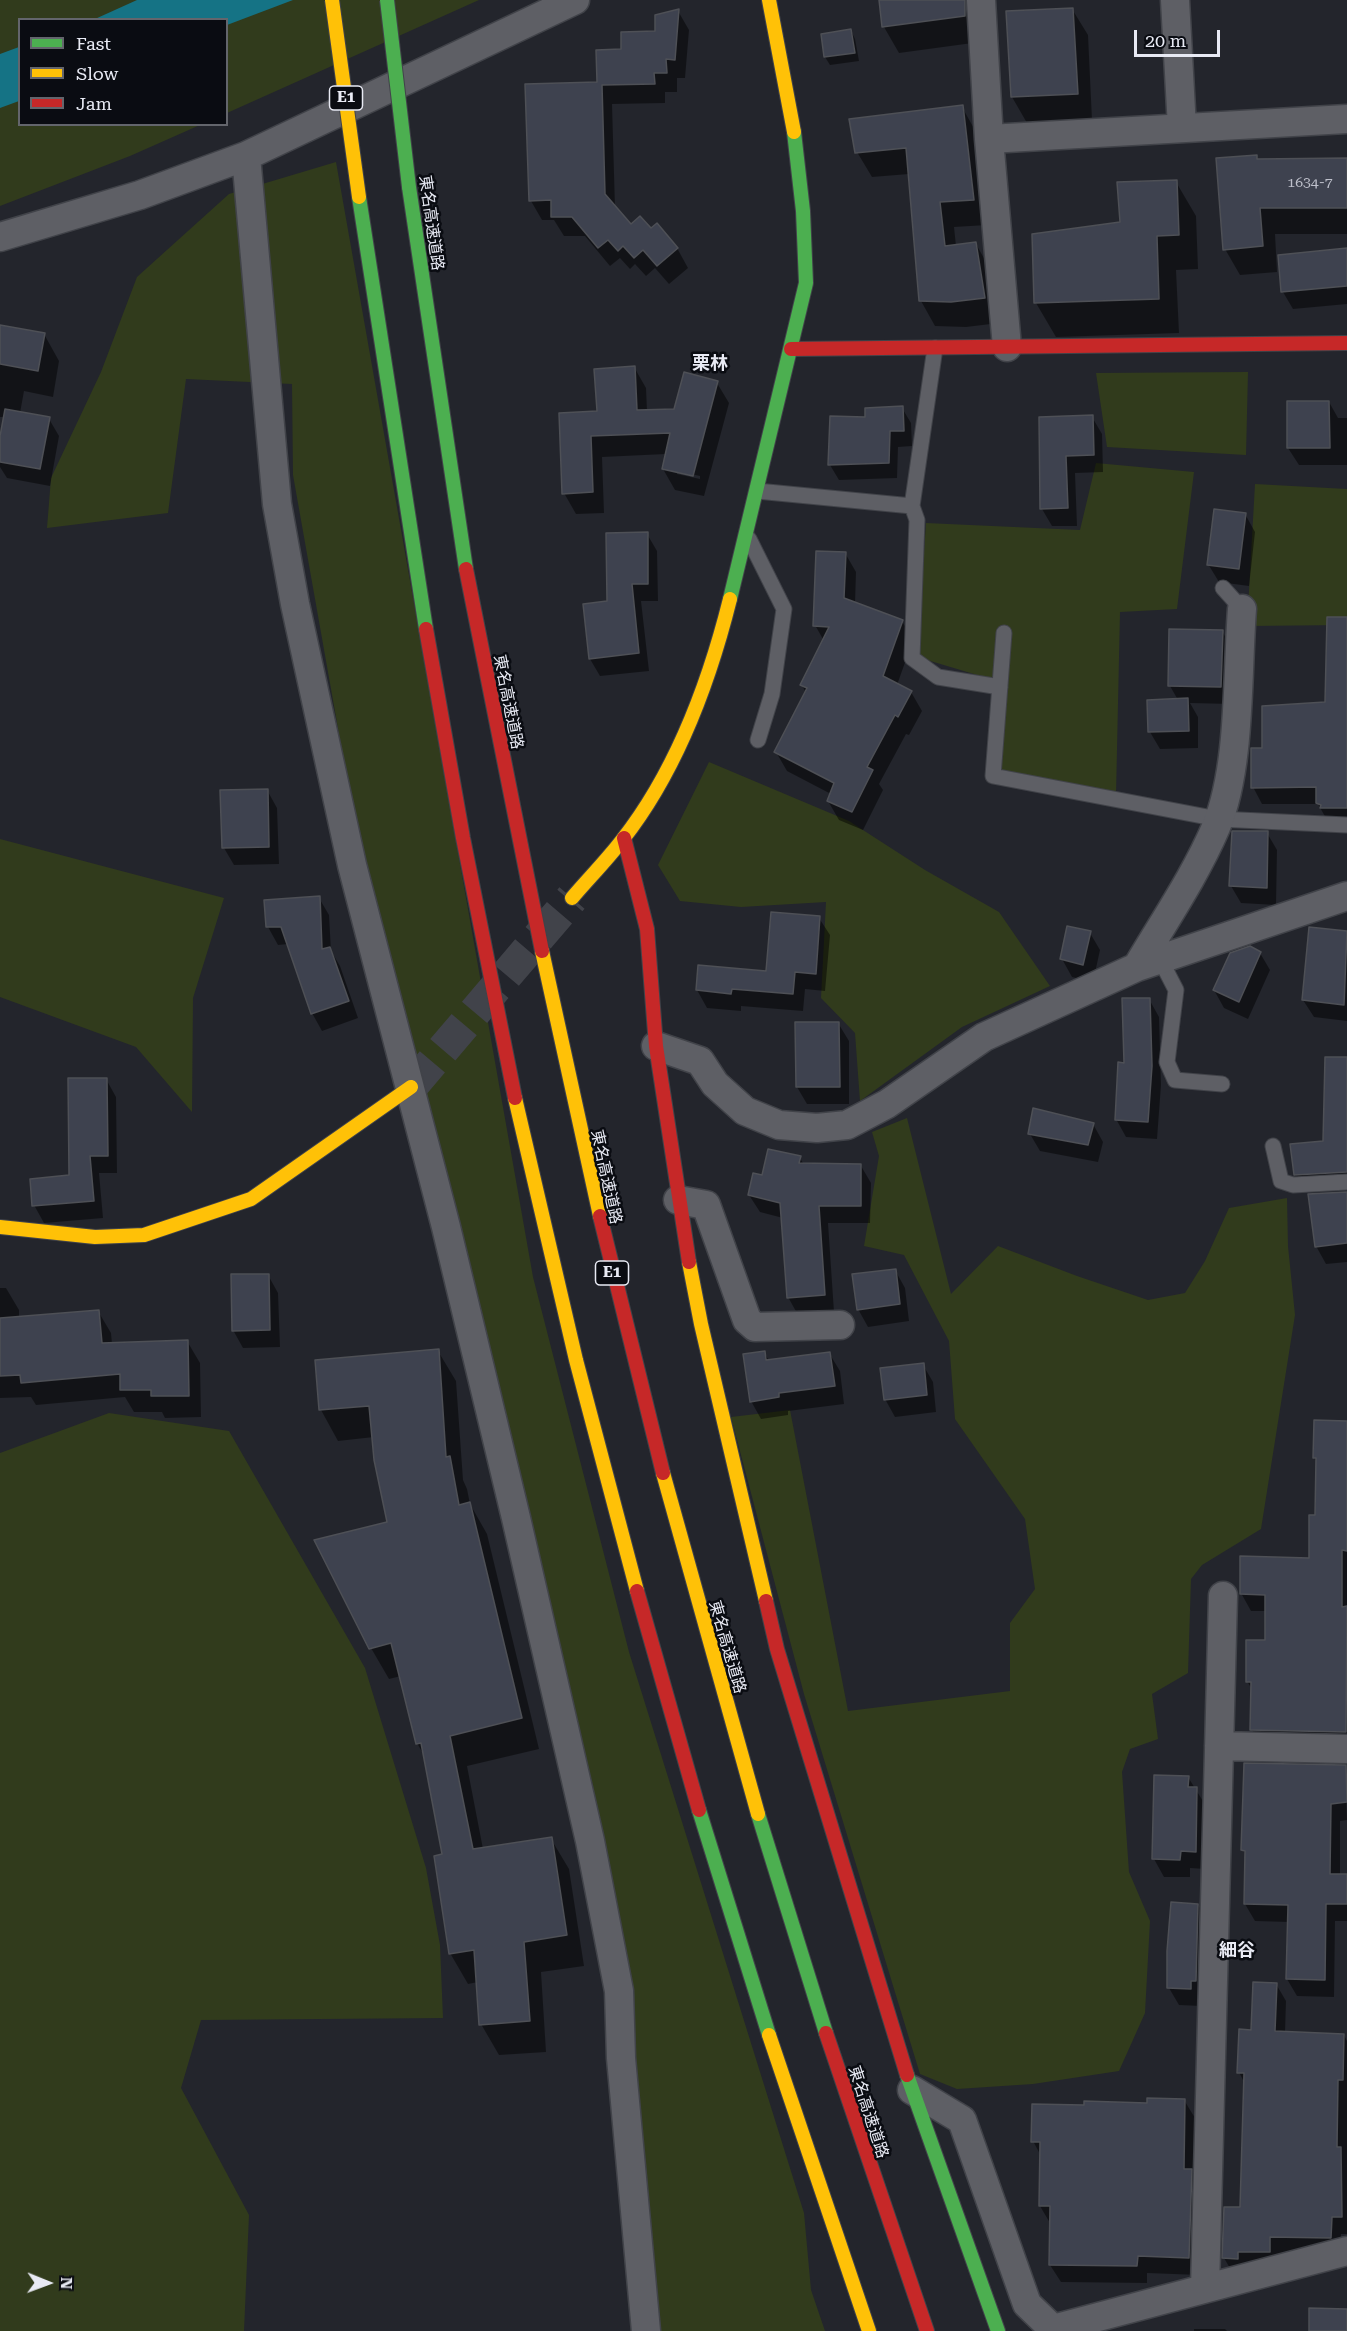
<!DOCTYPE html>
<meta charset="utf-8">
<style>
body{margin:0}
#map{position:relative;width:1347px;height:2331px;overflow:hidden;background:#23252c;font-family:"Roboto Serif",serif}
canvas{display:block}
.legend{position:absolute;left:18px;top:18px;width:210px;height:108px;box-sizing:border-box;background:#0a0c12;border:2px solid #63656c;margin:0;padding:8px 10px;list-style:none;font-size:18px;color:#e8eaf4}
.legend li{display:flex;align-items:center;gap:12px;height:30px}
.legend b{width:30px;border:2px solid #63656c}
.north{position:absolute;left:18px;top:2253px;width:60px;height:60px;-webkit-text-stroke:4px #0a0c12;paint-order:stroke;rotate:91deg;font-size:16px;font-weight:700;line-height:24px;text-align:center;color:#e8eaf4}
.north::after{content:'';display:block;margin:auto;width:21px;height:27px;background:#e8eaf4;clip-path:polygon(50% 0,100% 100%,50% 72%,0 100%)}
.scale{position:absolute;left:1134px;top:30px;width:86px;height:27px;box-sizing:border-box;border:3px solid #e8eaf4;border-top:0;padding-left:8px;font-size:18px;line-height:21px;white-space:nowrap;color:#e8eaf4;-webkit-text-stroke:4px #0a0c12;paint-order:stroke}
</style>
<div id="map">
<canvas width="1347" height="2331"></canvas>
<ul class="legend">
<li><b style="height:8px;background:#4caf50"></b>Fast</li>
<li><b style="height:8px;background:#ffc107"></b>Slow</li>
<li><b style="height:8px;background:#c62828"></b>Jam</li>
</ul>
<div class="north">N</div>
<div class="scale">20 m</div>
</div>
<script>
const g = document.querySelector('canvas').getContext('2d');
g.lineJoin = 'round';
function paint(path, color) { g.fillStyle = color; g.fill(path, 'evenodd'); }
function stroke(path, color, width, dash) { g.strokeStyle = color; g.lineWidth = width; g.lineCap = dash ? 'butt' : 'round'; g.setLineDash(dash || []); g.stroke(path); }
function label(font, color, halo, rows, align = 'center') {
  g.font = font + ' "Roboto Serif","Noto Sans JP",serif'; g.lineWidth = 5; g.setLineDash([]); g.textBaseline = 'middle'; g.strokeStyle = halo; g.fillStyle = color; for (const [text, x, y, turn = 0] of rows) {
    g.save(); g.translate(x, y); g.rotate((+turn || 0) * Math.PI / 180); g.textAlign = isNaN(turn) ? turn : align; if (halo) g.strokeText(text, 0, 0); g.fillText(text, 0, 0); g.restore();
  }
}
const green = new Path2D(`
 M0 0H479L227 113 226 20H20V124L200 125 130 156 0 206Z
 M336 162 533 1277 629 1652 804 2213 811 2290 825 2331H661L593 1786 366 886 293 475 292 384 186 379 168 513 47 528 51 478 101 372 137 277 229 194Z
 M1248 372 1246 455 1107 447 1096 373Z
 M1096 463 1194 472 1177 609 1120 612 1116 795 997 777 1004 683 917 657 926 523 1080 530Z
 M1255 484 1347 489V625L1247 626Z
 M709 762 849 821 925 870 999 912 1050 986 962 1027 860 1101 855 1033 821 998 826 902 741 907 680 901 658 865Z
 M0 839 224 898 193 998 192 1112 136 1047 0 997Z
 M907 1118 951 1294 998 1246 1077 1276 1148 1300 1185 1293 1205 1261 1229 1208 1287 1198 1288 1246 1295 1315 1261 1529 1202 1565 1191 1579 1188 1673 1152 1694 1158 1739 1130 1749 1122 1772 1129 1872 1150 1921 1145 2013 1119 2071 1033 2084 957 2089 920 2074 804 1694 731 1417 790 1410 848 1711 1010 1691V1623L1035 1589 1025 1519 955 1419 949 1341 904 1255 864 1246 879 1156 872 1132Z
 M109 1413 229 1431 365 1668 426 1868 440 1945 443 2018 201 2020 181 2088 249 2215 244 2331H0V1453Z`);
const water = new Path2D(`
 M137 0H293L227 25 226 20 95 19Z
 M19 47V101L0 108V54Z`);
const shadow = new Path2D(`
 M880 0H975L980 42 899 53 884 27Z
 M1072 9 1088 35 1092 120 1027 123 1012 97 1008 12Z
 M678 11 689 30 685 78H677V92H665V103L612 104 615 208 631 226 651 230 677 248 688 268 669 284 655 268 646 276 635 264 630 269 620 258 610 266 585 236H564L554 220H542L531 201 598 83 623 50 657 32Z
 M851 31 855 39 859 61 830 65 825 57 822 35Z
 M962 107 976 132 987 225 954 227 956 246 976 244 990 269 999 323 966 327 935 326 921 301 909 174 872 177 857 152Z
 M1256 156 1258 161 1347 160V234H1275L1277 272 1240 275 1225 249Z
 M1176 182 1196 216 1198 269 1176 270 1179 333 1056 337 1036 303 1122 223Z
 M1347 250V304L1293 309 1283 292 1279 256Z
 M0 327 44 334 59 361 53 397 24 391 20 413 49 419 59 436 50 486 7 478 0 467V444L5 417H0Z
 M634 367 646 388 647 411 676 410 717 383 729 403 704 496 675 490 663 469 666 454 602 457 604 513 576 514 564 493 598 413ZM677 471 700 476V479L677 474Z
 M1329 402 1338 418H1347V465H1299L1288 448Z
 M902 408 911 423 912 446 898 447 897 478 839 480 830 465 867 419Z
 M1092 417 1102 434 1103 472 1075 473 1077 526H1052L1042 509 1040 418Z
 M1245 514 1255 532 1249 586 1219 582 1208 564Z
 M647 534 657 551 658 601H641L649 671 600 676 590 659 608 603Z
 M845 553 856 572 855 604 902 621 913 640 897 685 911 692 922 711 909 735 906 734 879 784 883 790 863 830 839 820 828 801 831 794 787 771 776 752 806 693 802 685 824 641 815 625Z
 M1222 631 1232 649 1231 704 1190 703 1198 717V748L1160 749 1150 732 1148 701 1178 700 1170 686Z
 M1347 687V824L1327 820 1318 804H1262L1253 787 1264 749Z
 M267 790 277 808 279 864 234 865 224 848Z
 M1267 833 1277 850 1276 905 1241 903 1231 886Z
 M319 898 329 915 331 951 340 966 358 1018 322 1031 312 1013 288 944 278 945 268 927 266 901Z
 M819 918 830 935 825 991 805 989 803 1011 741 1006V1011L707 1008 697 990 767 973Z
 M1310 929 1347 933V1021L1314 1017 1303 1000Z
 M1090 933 1100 950 1093 982 1072 977 1062 959Z
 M1260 953 1270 970 1248 1019 1224 1008 1214 990Z
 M1149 999 1159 1017 1161 1085 1157 1139 1126 1137 1116 1119Z
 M838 1023 849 1041V1104H807L797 1087Z
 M1347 1059V1189L1303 1190 1294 1174 1292 1145 1325 1143Z
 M106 1079 116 1097 117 1173H99L103 1218 44 1223 34 1205 70 1177Z
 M1093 1124 1103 1142 1098 1162 1040 1151 1030 1134Z
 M800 1158 804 1165 861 1166 871 1183 870 1223H828L834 1312 798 1315 788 1297 783 1218 760 1212 749 1195 763 1177Z
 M1347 1193V1262L1326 1264 1316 1246Z
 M895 1270 905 1288 909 1321 868 1327 858 1309Z
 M268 1275 278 1293 280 1347 243 1348 233 1330Z
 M0 1288H6L19 1310V1318L98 1311 111 1333 112 1344 187 1341 200 1363 201 1417 165 1418 162 1412H134L125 1397 36 1405 31 1397 0 1398Z
 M438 1351 456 1381 463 1480 467 1489 470 1504 487 1534 539 1749 467 1766 483 1849 551 1839 569 1869 584 1966 541 1972 546 2052 499 2055 481 2024 478 1982 468 1984 450 1953 444 1855 425 1757 417 1743 401 1676 389 1679 371 1648 389 1523 374 1437 338 1441 321 1410Z
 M764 1352 769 1361 829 1353 840 1371 844 1404 788 1411V1415L761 1419 751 1401Z
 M923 1365 933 1382 936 1412 895 1417 885 1399Z
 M1347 1422V1749L1262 1747 1252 1730 1253 1691 1247 1681 1267 1642V1611H1251L1241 1593 1310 1559 1316 1517 1318 1463 1314 1458Z
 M1345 1767 1347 1820 1340 1821V1875H1347V1921H1335L1334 1997 1297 1996 1287 1979 1289 1922 1255 1921 1245 1904 1246 1856 1243 1850Z
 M1155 1777H1188L1206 1806 1205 1869 1190 1868V1877H1164L1154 1859Z
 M1198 1905 1208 1922 1201 2006 1179 2005 1169 1988Z
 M1276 1984 1286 2001 1285 2033 1344 2035 1347 2041V2234H1341L1340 2254H1279V2269L1234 2275 1224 2258 1241 2209 1245 2084 1239 2072 1253 2031Z
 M1184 2100 1195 2118 1194 2175 1201 2188 1199 2275 1147 2273V2283L1061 2282 1050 2265V2223L1040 2206 1041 2156 1033 2141 1086 2106Z
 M1194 2329H1225L1227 2331H1194Z`);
const building = new Path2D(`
 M879 0H965V16L882 27Z
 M1073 8 1078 94 1011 97 1006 11Z
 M679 9 675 60 666 59 667 73H654L655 84 602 85 605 194 631 224 640 216 651 228 657 223 678 248 657 266 643 250 634 258 623 246 618 251 608 240 598 248 572 217H551V200L529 201 525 84 597 82 596 50 621 49V32L655 31V15Z
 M851 29 855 53 824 57 821 34Z
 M963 105 974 200 940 202 945 246 976 242 985 298 951 302 919 301 906 148 855 153 849 119Z
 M1257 155V159L1347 158V208H1260L1263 246 1223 250 1216 158Z
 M1177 180 1179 235 1157 236 1159 299 1034 303 1032 234 1120 222 1117 182Z
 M1347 248V286L1281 292 1278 255Z
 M0 325 45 333 38 371 0 364Z
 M635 366 637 410 674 409 684 372 718 381 693 476 662 469 670 433 591 436 593 492 562 494 559 413 597 411 594 369Z
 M1287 401H1329L1330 448H1287Z
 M903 406 904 431H890L889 463 828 465 830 416 865 417V408Z
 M5 409 50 417 40 469 0 462V436Z
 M1093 415 1094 455 1066 456 1068 508 1040 509 1039 417Z
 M1214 509 1246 513 1239 569 1207 565Z
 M648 532V584H632L639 653 589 659 583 604 607 601 606 533Z
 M816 551 846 552 844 598 903 620 883 676 912 691 898 717 895 715 867 767 873 770 852 812 827 801 834 783 774 752 807 688 800 685 829 627 813 626Z
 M1327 617H1347V808H1320L1321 805 1316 803V787L1251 788V748H1262V706L1325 702Z
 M1169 629 1223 630 1221 687 1168 686Z
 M1188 698 1189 731 1148 732 1147 700Z
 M268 789 269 847 222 848 220 790Z
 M1232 831H1268L1267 888 1229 886Z
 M320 896 322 949 330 947 349 1001 311 1014 281 927H266L264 900Z
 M771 912 820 916 816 974 795 972 793 994 732 989 731 994 696 990 698 965 766 971Z
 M1067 926 1091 931 1083 965 1060 959Z
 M1309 927 1347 931 1344 1005 1302 1000Z
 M1250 946 1261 952 1239 1002 1213 990 1230 953Z
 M1122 998H1150L1152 1066 1148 1122 1115 1120 1118 1062 1124 1063Z
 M795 1022H839L840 1087H796Z
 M1325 1057H1347V1172L1294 1175 1290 1144 1323 1141Z
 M68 1078H107L108 1156H90L94 1201 32 1206 30 1179 69 1175Z
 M1033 1108 1094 1123 1088 1145 1028 1134Z
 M768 1149 801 1156 799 1163 861 1164V1206H819L825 1295 787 1298 780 1203 748 1195 753 1173 762 1175Z
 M1347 1192V1243L1315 1247 1308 1194Z
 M896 1269 900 1304 857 1310 852 1274Z
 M231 1274H269L270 1330 232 1331Z
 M99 1310 102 1343 188 1340 189 1396H151V1390H120V1374L21 1383 20 1375 0 1376V1318Z
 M439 1349 446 1457 450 1456 459 1505 470 1502 522 1718 450 1736 473 1849 552 1837 567 1935 524 1942 530 2021 479 2025 474 1950 449 1954 434 1856 442 1854 421 1743 416 1744 391 1643 369 1649 314 1540 387 1522 374 1460 369 1406 319 1410 315 1360Z
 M765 1351 766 1360 830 1352 835 1386 779 1393V1397L750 1402 743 1354Z
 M924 1363 927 1395 884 1400 880 1368Z
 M1314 1420 1347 1421V1551L1342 1550V1607L1347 1606 1346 1732 1250 1730 1251 1682H1246V1640H1265V1595L1240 1594V1556L1309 1558V1515H1315L1316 1458H1313Z
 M1244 1763 1346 1765 1347 1802 1331 1804 1330 1874H1347V1904H1326L1325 1980 1286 1979 1288 1905 1244 1904 1245 1851 1241 1850Z
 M1154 1775 1189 1776 1188 1787H1197L1196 1852 1181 1851 1180 1860 1152 1859Z
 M1171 1902 1198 1904 1196 1981H1191V1989L1167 1988V1951Z
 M1253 1982 1277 1983 1275 2031 1344 2034 1343 2080H1338L1337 2147H1341L1342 2217H1332L1331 2238 1270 2237V2252H1238V2259L1222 2258 1224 2207H1240L1244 2073H1237L1239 2029 1251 2030Z
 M1147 2098 1185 2099 1184 2169H1192L1189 2258 1138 2256 1137 2266 1049 2265 1050 2206H1039L1040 2142H1031L1032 2104 1084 2105V2101L1147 2103Z
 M1309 2308 1347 2309V2331H1309Z`);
const secondaryTunnel = new Path2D(`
 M411 1087 572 898`);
const lane = new Path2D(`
 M935 348 912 506 917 520 912 658 938 677 1000 687
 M757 491 912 506
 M749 539 784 609 772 694 758 740
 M1223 588 1242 609
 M1004 633 993 776 1218 819 1347 825
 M1160 959 1176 990 1167 1062 1175 1080 1222 1084
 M1273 1146 1281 1181 1293 1185 1347 1182`);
const street = new Path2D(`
 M981 0 989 139 1007 347
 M1175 0 1182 128
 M989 139 1347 119
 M246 156 277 504 295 604 352 865 446 1227 516 1518 590 1841 619 1991 621 2058 646 2331
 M0 237 140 195 246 156 575 0
 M1137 967C1164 921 1195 876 1216 827 1241 767 1237 675 1242 609
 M656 1046 700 1061 715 1084 745 1111 779 1125 817 1128 847 1125 887 1104 984 1037 1137 967 1347 896
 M678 1200 706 1205 747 1320 755 1327 840 1325
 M1219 1746 1347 1749
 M912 2090 962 2120 1027 2304 1053 2329 1347 2251
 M1205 2288 1223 1596`);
const fast = new Path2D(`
 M409 187 466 569
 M359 197 426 629
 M730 599 806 283 803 211 794 132
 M699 1810 769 2035
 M758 1814 826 2033
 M907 2075 998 2331`);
const slow = new Path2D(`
 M769 0 794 132
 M572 898C589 878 607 860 623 839 677 770 709 683 730 599
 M542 951 600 1216
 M515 1098 576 1360 637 1591
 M0 1227 95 1237 144 1235 251 1199 411 1087
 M689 1262 701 1324 766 1601
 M663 1473 758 1814
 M769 2035 869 2331`);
const jam = new Path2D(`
 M791 349 1347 343
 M466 569 542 951
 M426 629 463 838 515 1098
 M624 838 647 929 656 1046 689 1262
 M600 1216 663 1473
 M637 1591 699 1810
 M766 1601 777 1649 907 2075
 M826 2033 927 2331`);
const fastBridge = new Path2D(`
 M387 0 409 187`);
const slowBridge = new Path2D(`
 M332 0 359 197`);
const numberNames = [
 ["1634-7",1310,183]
];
const shields = [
 [346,98,33],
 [612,1273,33]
];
const shieldNames = [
 ["E1",346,98],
 ["E1",612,1273]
];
const streetNames = [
 ["東名高速道路",431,223,82],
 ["東名高速道路",508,702,79],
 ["東名高速道路",606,1177,78],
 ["東名高速道路",727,1647,74],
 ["東名高速道路",868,2112,72]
];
const neighbourhoodNames = [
 ["栗林",710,364],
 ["細谷",1237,1951]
];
paint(green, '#313b1c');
paint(water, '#157385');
paint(shadow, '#0007');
paint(building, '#3e424f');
stroke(building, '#4e5056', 1.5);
stroke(secondaryTunnel, '#41434a', 33, [33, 16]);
stroke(lane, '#414349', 17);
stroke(street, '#414349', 31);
stroke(fast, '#414349', 16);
stroke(slow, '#414349', 16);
stroke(jam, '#414349', 16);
stroke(lane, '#5e5f65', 15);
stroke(street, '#5e5f65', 28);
stroke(fast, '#4caf50', 14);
stroke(slow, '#ffc107', 14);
stroke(jam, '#c62828', 14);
stroke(fastBridge, '#414349', 16, []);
stroke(slowBridge, '#414349', 16, []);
stroke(fastBridge, '#4caf50', 14);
stroke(slowBridge, '#ffc107', 14);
label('14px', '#bec0cb', null, numberNames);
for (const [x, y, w] of shields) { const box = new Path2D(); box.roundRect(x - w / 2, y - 12, w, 24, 4.5); g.fillStyle = '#0a0c12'; g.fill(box); stroke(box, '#e8eaf4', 1.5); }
label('bold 15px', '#e8eaf4', null, shieldNames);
label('16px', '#e8eaf4', '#0a0c12', streetNames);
label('bold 18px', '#e8eaf4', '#0a0c12', neighbourhoodNames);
</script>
